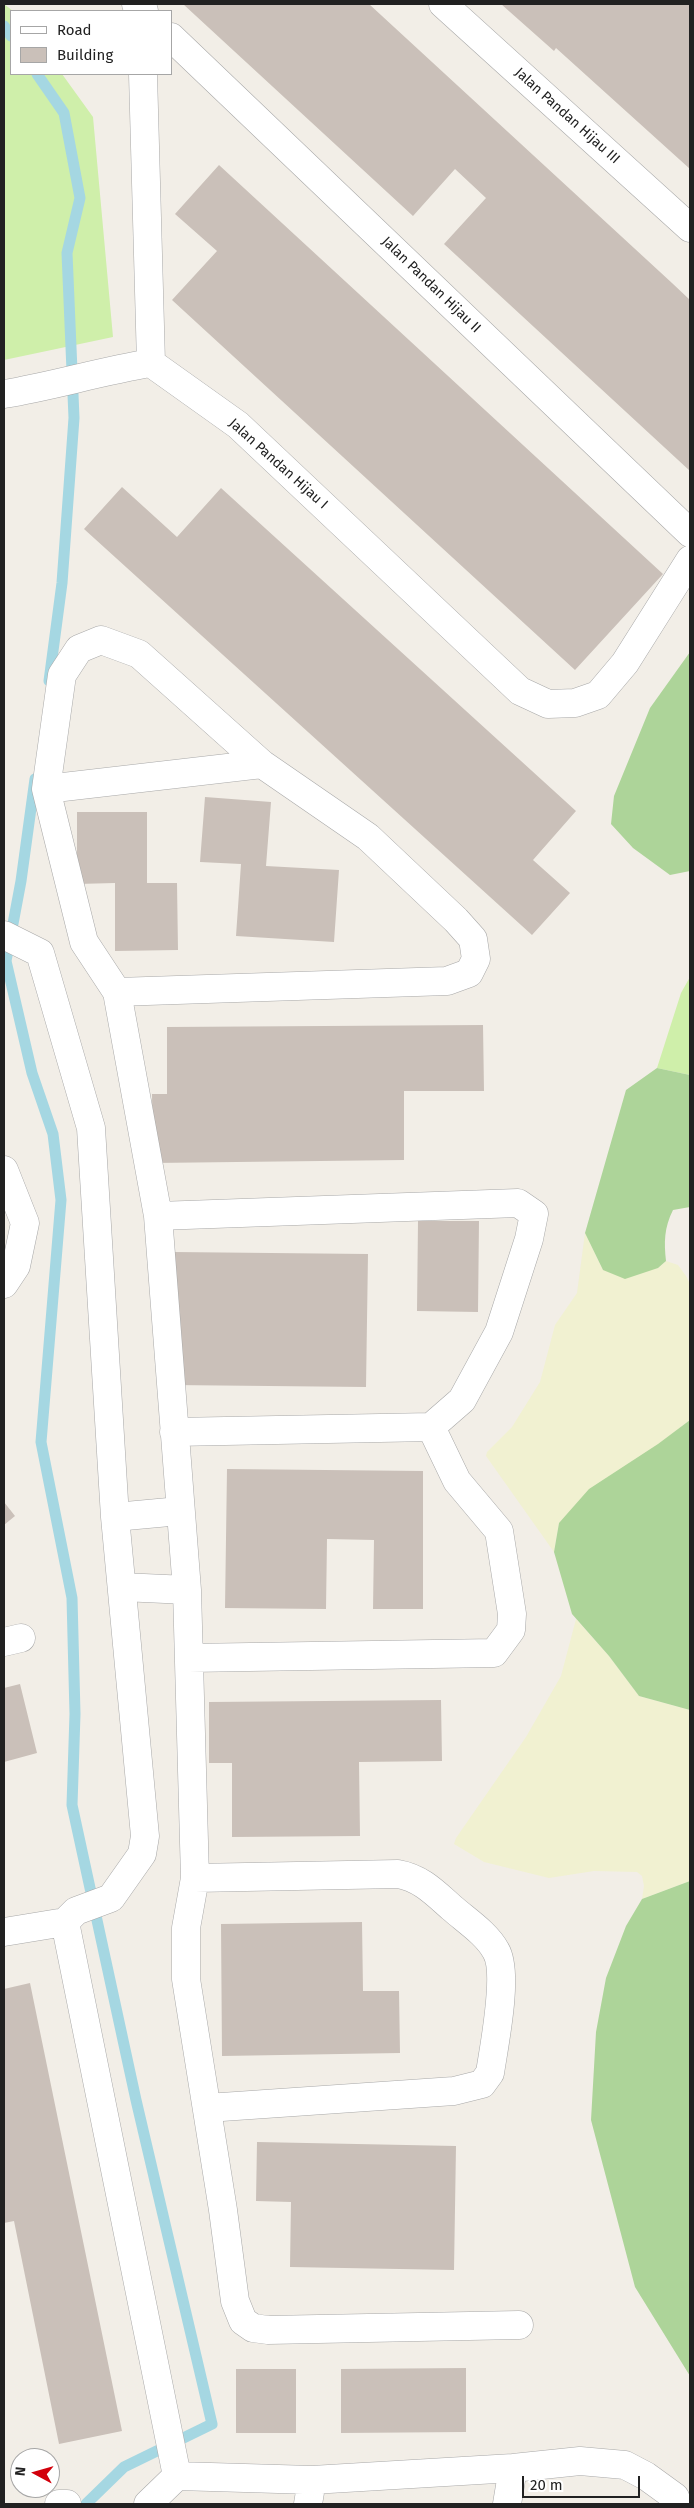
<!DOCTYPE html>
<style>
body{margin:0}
#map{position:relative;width:694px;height:2508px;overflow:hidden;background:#f2eee7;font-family:"Fira Sans",sans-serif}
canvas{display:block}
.frame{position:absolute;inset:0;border:5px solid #212121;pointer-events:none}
.legend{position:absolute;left:10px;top:10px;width:162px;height:65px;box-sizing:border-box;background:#fff;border:1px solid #a6a6a6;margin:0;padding:6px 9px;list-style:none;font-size:15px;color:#212121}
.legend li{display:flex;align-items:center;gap:10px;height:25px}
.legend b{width:25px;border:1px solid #a6a6a6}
.north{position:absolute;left:10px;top:2448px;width:50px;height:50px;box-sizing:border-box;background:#fff;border:1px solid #a6a6a6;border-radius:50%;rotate:276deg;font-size:14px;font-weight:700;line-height:20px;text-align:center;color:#212121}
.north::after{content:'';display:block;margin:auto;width:18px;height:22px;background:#d2000b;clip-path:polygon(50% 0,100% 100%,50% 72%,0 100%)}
.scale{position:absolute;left:522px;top:2476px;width:118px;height:22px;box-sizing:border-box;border:2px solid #212121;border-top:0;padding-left:6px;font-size:15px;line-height:18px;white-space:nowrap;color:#212121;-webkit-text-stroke:4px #fff;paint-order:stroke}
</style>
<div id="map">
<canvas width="694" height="2508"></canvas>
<div class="frame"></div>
<ul class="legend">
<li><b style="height:6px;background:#fff"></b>Road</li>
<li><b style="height:14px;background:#cac0b9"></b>Building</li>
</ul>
<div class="north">N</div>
<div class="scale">20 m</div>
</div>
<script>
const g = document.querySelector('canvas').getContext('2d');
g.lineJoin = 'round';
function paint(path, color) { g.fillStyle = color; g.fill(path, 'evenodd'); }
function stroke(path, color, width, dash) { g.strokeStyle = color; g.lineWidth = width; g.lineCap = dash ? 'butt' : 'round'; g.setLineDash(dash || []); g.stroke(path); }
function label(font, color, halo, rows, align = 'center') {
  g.font = font + ' "Fira Sans",sans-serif'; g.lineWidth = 4; g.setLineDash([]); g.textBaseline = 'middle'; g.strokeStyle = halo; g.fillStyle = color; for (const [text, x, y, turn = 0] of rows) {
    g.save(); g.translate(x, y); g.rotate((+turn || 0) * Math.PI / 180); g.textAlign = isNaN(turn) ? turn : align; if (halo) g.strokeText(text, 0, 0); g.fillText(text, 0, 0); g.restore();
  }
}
const farmland = new Path2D(`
 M585 1233 603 1270 658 1268 666 1261 678 1265 686 1276 690 1284V1420L559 1523 554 1552 486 1456 487 1452 512 1427 540 1382 555 1325 577 1293Z
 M576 1619 609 1656 639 1696 690 1710V1881L642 1899 644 1886 642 1876 637 1872 594 1871 549 1878 484 1862 454 1844 456 1838 526 1737 561 1676Z`);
const grass = new Path2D(`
 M4 4 13 11 11 74H62L93 117 113 337 4 360Z
 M690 977V1075L657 1068 681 993Z`);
const forest = new Path2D(`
 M690 652V871L670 875 633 848 611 824 614 796 650 708Z
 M657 1068 690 1075V1207L673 1210C664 1228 664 1242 666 1261L658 1268 625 1279 603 1270 585 1233 626 1090Z
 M690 1420V1710L639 1696 609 1656 572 1614 554 1552 559 1523 589 1489 658 1444Z
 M690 1881V2376L635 2287 591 2120 596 2032 606 1978 626 1926 642 1899Z`);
const stream = new Path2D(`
 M4 26 11 36
 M37 74 64 113 80 198 67 253 74 418 62 583 49 681
 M35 779 21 881 6 961 32 1073 53 1134 61 1200 41 1442 72 1598 75 1714 72 1805 136 2100 212 2424 124 2467 86 2504`);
const building = new Path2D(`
 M183 4H369L672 283 690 300V471L444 244 486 198 455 169 413 216Z
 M501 4H690V169L556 48 554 51Z
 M219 165 663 574 575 670 172 300 217 251 175 214Z
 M122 487 177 537 221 488 576 811 533 860 570 893 532 935 84 529Z
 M205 797 271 802 266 866 339 870 334 942 236 936 241 864 200 862Z
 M77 812H147V883H177L178 950 115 951V883L77 884Z
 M483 1025 484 1091H404V1160L153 1163 152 1094H167V1027Z
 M418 1221H479L478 1312 417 1311Z
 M174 1252 368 1254 366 1387 172 1385Z
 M227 1469 423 1471V1609H373L374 1540 327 1539 326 1609 225 1608Z
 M4 1502 15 1516 4 1525Z
 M20 1684 37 1753 4 1762V1688Z
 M441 1700 442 1761 359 1762 360 1836 232 1837V1763H209V1702Z
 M362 1922 363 1991H399L400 2053 222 2056 221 1924Z
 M30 1983 122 2431 59 2444 14 2221 4 2223V1989Z
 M257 2142 456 2146 454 2270 290 2267 291 2202 256 2201Z
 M466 2368V2432L341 2433V2369Z
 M236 2369H296V2433H236Z`);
const minor = new Path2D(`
 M136 4 144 11
 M443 4 690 228
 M171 37 690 533
 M143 74 151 363 238 425 520 691 548 704 575 703 598 695 625 663 690 560
 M4 394C53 386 101 371 151 363
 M46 789 262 764
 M4 935 40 953 91 1128 115 1517 145 1836 142 1854 111 1898 76 1911 65 1922 4 1932
 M117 992 447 981 469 973 476 959 473 939 456 920 368 837 262 764 139 654 101 640 79 649 62 675 46 789 84 942 117 992 158 1216 187 1590 195 1878 186 1928V1979L223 2210 235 2301 243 2321 253 2328 268 2330 519 2325
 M4 1170 25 1223 16 1266 4 1284
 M158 1216 518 1203 534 1214 529 1239 499 1332 462 1400 431 1427
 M174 1432 431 1427 457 1481 499 1531 512 1614 511 1630 494 1653 189 1658
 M115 1517 180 1511
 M122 1587 187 1590
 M4 1642 21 1638
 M195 1878 398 1874C421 1878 435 1893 452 1908 467 1921 487 1934 496 1951 509 1973 494 2046 490 2073L482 2084 454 2091 207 2108
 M65 1922 177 2476
 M59 2504H67
 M148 2504 177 2476 312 2480 513 2468 580 2461 625 2465 646 2476 675 2497 678 2504
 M308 2504 312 2480
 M507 2504 513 2468`);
const streetNames = [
 ["Jalan Pandan Hijau III",567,116,42],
 ["Jalan Pandan Hijau II",431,285,44],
 ["Jalan Pandan Hijau I",278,464,42]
];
paint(farmland, '#f1f1d1');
paint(grass, '#cfefaa');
paint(forest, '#add499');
stroke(stream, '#a5d7e2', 11);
paint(building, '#cac0b9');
stroke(minor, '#a8a8a8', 29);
stroke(minor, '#fff', 28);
label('14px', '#212121', '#fff', streetNames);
</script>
